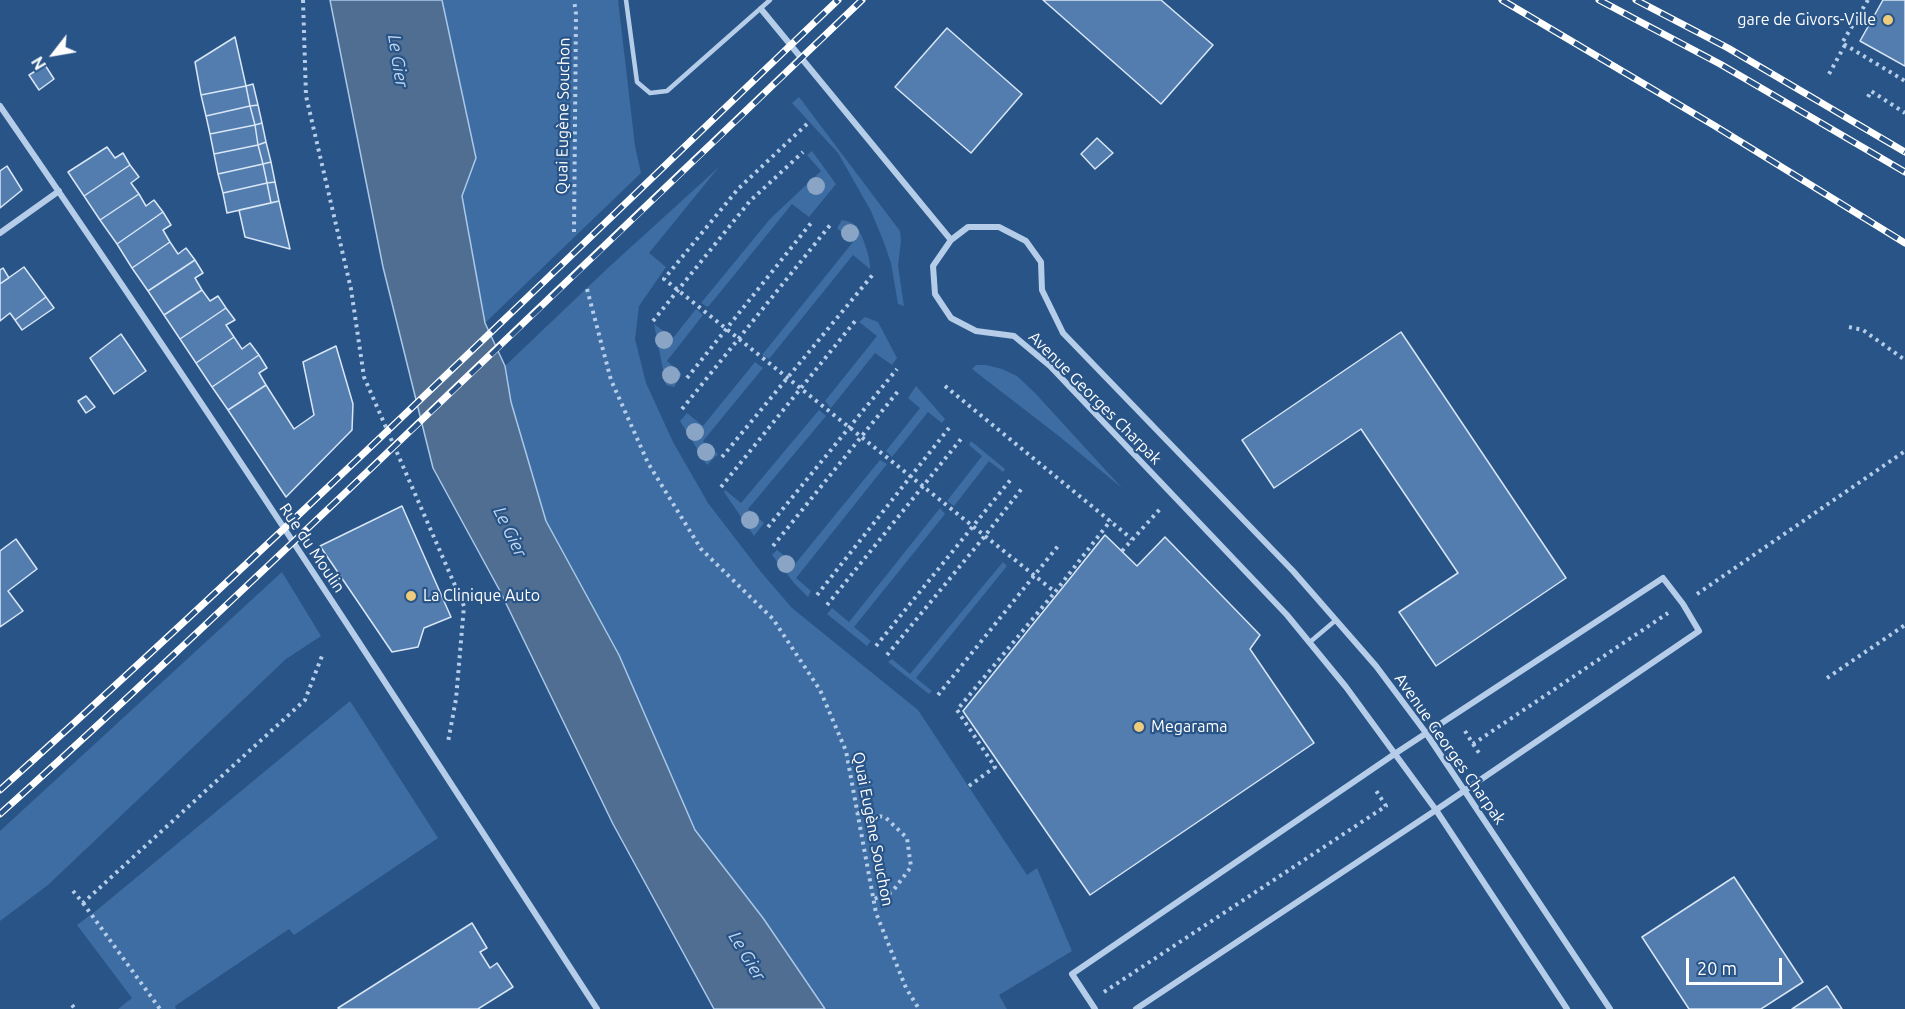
<!DOCTYPE html>
<meta charset="utf-8">
<style>
body{margin:0}
#map{position:relative;width:1905px;height:1009px;overflow:hidden;background:#295487;font-family:Ubuntu,sans-serif}
canvas{display:block}
.north{position:absolute;left:24px;top:24px;width:60px;height:60px;-webkit-text-stroke:4px #295487;paint-order:stroke;rotate:239deg;font-size:16px;font-weight:700;line-height:24px;text-align:center;color:#fff}
.north::after{content:'';display:block;margin:auto;width:21px;height:27px;background:#fff;clip-path:polygon(50% 0,100% 100%,50% 72%,0 100%)}
.scale{position:absolute;left:1686px;top:958px;width:96px;height:27px;box-sizing:border-box;border:3px solid #fff;border-top:0;padding-left:8px;font-size:18px;line-height:21px;white-space:nowrap;color:#fff;-webkit-text-stroke:4px #295487;paint-order:stroke}
</style>
<div id="map">
<canvas width="1905" height="1009"></canvas>
<div class="north">N</div>
<div class="scale">20 m</div>
</div>
<script>
const g = document.querySelector('canvas').getContext('2d');
g.lineJoin = 'round';
function paint(path, color) { g.fillStyle = color; g.fill(path, 'evenodd'); }
function stroke(path, color, width, dash) { g.strokeStyle = color; g.lineWidth = width; g.lineCap = dash ? 'butt' : 'round'; g.setLineDash(dash || []); g.stroke(path); }
function label(font, color, halo, rows, align = 'center') {
  g.font = font + ' Ubuntu,sans-serif'; g.lineWidth = 4.5; g.setLineDash([]); g.textBaseline = 'middle'; g.strokeStyle = halo; g.fillStyle = color; for (const [text, x, y, turn = 0] of rows) {
    g.save(); g.translate(x, y); g.rotate((+turn || 0) * Math.PI / 180); g.textAlign = isNaN(turn) ? turn : align; if (halo) g.strokeText(text, 0, 0); g.fillText(text, 0, 0); g.restore();
  }
}
const green = new Path2D(`
 M442 0H618L635 146 641 173 485 323 462 196 476 158Z
 M799 97 900 231 901 241 898 266 904 306 898 304 891 263 883 240 871 211 838 153 792 103Z
 M812 151 836 184 809 217 792 204 708 307 701 303 770 219 821 171 807 155Z
 M719 167 649 253 666 267 639 306 635 339 646 383 673 442 708 503 761 572 792 608 918 710 1027 875 1037 868 1072 951 999 995 1007 1009H825L763 918 695 830 619 655 546 521 511 402 505 366 609 267Z
 M842 220C846 221 852 222 856 226 862 233 871 259 870 269L853 255 769 359 762 355 853 242 837 228Z
 M696 309 703 315 667 361 682 374 674 387 666 385 654 324 673 338Z
 M865 317 878 322 897 358 892 365 875 353 831 408 825 401 877 336 859 322Z
 M755 362 763 368 703 441 718 454 707 465 680 421 687 413 703 426Z
 M976 365H986L1002 369 1017 376 1035 393 1122 488 1060 437 972 369Z
 M916 386 945 419 942 423 928 412 892 457 886 451 920 408 908 398Z
 M819 410 826 416 748 509 764 523 754 536 724 492 725 490 741 503Z
 M971 441 1005 469 1003 472 989 461 954 506 947 501 982 456 969 445Z
 M880 460 887 464 796 578 811 591 808 597 795 584 772 555 777 550 795 564Z
 M940 508 945 514 854 627 871 641 867 646 827 614 832 608 849 622Z
 M1003 562 1007 566 916 678 932 691 929 694 888 662 892 659 910 674Z
 M282 572 321 636 286 659 48 885 0 921V831Z
 M350 701 438 838 294 935 289 929 175 1006 176 1009H118L132 998 77 925 97 910Z`);
const water = new Path2D(`
 M330 0H442L476 158 462 196 485 323 505 366 511 402 546 521 619 655 695 830 763 918 825 1009H714L613 824 500 591 433 468 383 267Z`);
const building = new Path2D(`
 M1043 0H1161L1213 45 1161 104Z
 M1883 0H1905V66L1860 41Z
 M947 28 1022 94 971 153 895 87Z
 M235 37 246 86 201 95 195 62Z
 M45 65 54 79 39 90 29 75Z
 M253 84 258 105 250 106 246 86Z
 M246 86 250 106 206 116 201 95Z
 M258 105 262 123 255 125 250 106Z
 M250 106 255 125 210 134 206 116Z
 M262 123 266 142 258 145 255 125Z
 M255 125 258 145 214 154 210 134Z
 M1097 138 1113 153 1095 169 1081 154Z
 M266 142 271 162 263 164 258 145Z
 M258 145 263 164 218 174 214 154Z
 M107 147 115 158 123 153 130 165 84 196 68 172Z
 M271 162 275 182 267 183 263 164Z
 M263 164 267 183 223 193 218 174Z
 M130 165 139 177 131 183 139 194 100 220 84 196Z
 M7 166 22 190 0 208V171Z
 M275 182 279 201 271 203 267 183Z
 M267 183 271 203 227 213 223 193Z
 M139 194 146 206 154 200 163 212 117 244 100 220Z
 M279 201 290 249 245 237 239 210Z
 M163 212 171 225 163 230 170 242 132 268 117 244Z
 M170 242 178 254 186 248 195 260 148 291 132 268Z
 M195 260 203 273 195 278 202 290 164 315 148 291Z
 M24 267 46 297 15 320 10 313 0 321V284Z
 M3 268 9 278 0 284V270Z
 M202 290 210 301 218 296 226 308 180 339 164 315Z
 M46 297 54 308 22 330 15 320Z
 M226 308 235 320 226 325 234 337 196 363 180 339Z
 M1401 332 1566 578 1436 666 1399 612 1458 573 1361 429 1274 488 1242 440Z
 M121 334 146 371 114 394 90 358Z
 M234 337 242 349 250 343 259 355 212 387 196 363Z
 M336 346 353 404 352 430 286 497 228 410 266 385 294 429 314 415 303 362Z
 M259 355 267 368 259 373 266 385 228 410 212 387Z
 M86 396 95 407 86 413 78 401Z
 M402 506 451 617 424 628 418 647 392 652 320 546Z
 M1105 535 1137 566 1165 537 1260 635 1250 649 1314 743 1090 895 963 711Z
 M16 539 37 569 8 591 23 611 0 627V551Z
 M1734 877 1803 982 1761 1009H1689L1642 937Z
 M472 923 487 948 480 952 490 968 497 963 513 987 478 1009H339L338 1008Z
 M1827 986 1842 1009H1792Z`);
const path = new Path2D(`
 M303 0 306 96 351 289 364 377 464 606 456 699 448 742
 M1868 0 1842 43 1905 81
 M1829 74 1845 45
 M1868 97 1871 91 1905 113
 M807 124 738 189 664 279 1055 592 1111 520
 M574 232 576 14 574 0
 M587 289 611 380 648 463 701 549 773 619 820 690 846 751 876 913 906 988 919 1009
 M653 321 750 201 803 152
 M1849 327 1863 330 1905 360
 M687 378 811 223
 M945 386 1132 539
 M682 409 831 224
 M722 457 875 272
 M721 487 856 320
 M768 527 897 369
 M773 546 899 390
 M1122 551 1160 509
 M1697 594 1905 451
 M817 595 949 428
 M827 605 961 439
 M876 646 1012 478
 M887 655 984 537 1023 487
 M1827 678 1905 625
 M938 695 1058 546
 M1465 731 1473 744 1668 613
 M1473 744 1481 756
 M969 786 995 767 957 710 1055 592
 M857 813 885 817 907 838 911 867 892 892 874 899
 M73 891 83 903 305 700 322 656
 M83 903 160 1009
 M1104 992 1386 806 1375 789
 M72 1005 75 1009`);
const lane = new Path2D(`
 M626 0 637 82 650 93 667 91 770 0
 M1310 642 1336 620`);
const street = new Path2D(`
 M761 9 951 240
 M0 106C205 403 401 706 597 1009
 M0 233 59 191
 M1095 1009 1072 974 1396 753 1663 578 1683 604 1699 631 1436 810 1136 1009
 M1567 1009 1436 810 1346 687 1287 615 1050 366 1014 336 976 331 951 318 935 294 933 266 951 240 968 227H999L1026 241 1041 262 1042 290 1063 333 1293 571 1376 666 1426 733 1610 1009`);
const rail = new Path2D(`
 M1502 0 1715 126 1905 243
 M1599 0 1720 64 1905 172
 M1636 0 1728 48 1905 152
 M0 790C285 534 560 265 838 0
 M0 814C117 709 231 601 345 493 518 330 690 165 862 0`);
const trees = [
 [816,186],
 [850,233],
 [664,340],
 [671,375],
 [695,432],
 [706,452],
 [750,520],
 [786,564]
];
const markers = [
 [1888,20,6,"#efcc7b"],
 [411,596,6,"#efcc7b"],
 [1139,727,6,"#efcc7b"]
];
const poiNames = [
 ["gare de Givors-Ville",1876,20,"right"],
 ["La Clinique Auto",423,596],
 ["Megarama",1151,727]
];
const streetNames = [
 ["Quai Eugène Souchon",563,116,-89],
 ["Avenue Georges Charpak",1095,398,45],
 ["Rue du Moulin",312,548,56],
 ["Avenue Georges Charpak",1450,749,55],
 ["Quai Eugène Souchon",873,829,79]
];
const waterNames = [
 ["Le Gier",398,61,81],
 ["Le Gier",510,532,64],
 ["Le Gier",747,956,59]
];
paint(green, '#3e6da3');
paint(water, '#506e92');
stroke(water, '#a9c8e8', 1.5);
paint(building, '#527dae');
stroke(building, '#d8e6f6', 1.5);
stroke(path, '#b5cde8', 4, [3, 4.5]);
stroke(lane, '#b5cde8', 4.5);
stroke(street, '#b5cde8', 6);
stroke(rail, '#fff', 7);
stroke(rail, '#295487', 4.5, [14]);
g.fillStyle = '#89a4c4';
for (const [x, y] of trees) { g.beginPath(); g.arc(x, y, 9, 0, 2 * Math.PI); g.fill(); }
for (const [x, y, r, color] of markers) { const dot = new Path2D(); dot.arc(x, y, r, 0, 2 * Math.PI); g.fillStyle = color; g.fill(dot); stroke(dot, '#295487', 2); }
label('16px', '#fff', '#295487', poiNames, 'left');
label('16px', '#fff', '#295487', streetNames);
label('italic 18px', '#c0d7ef', '#295487', waterNames);
</script>
